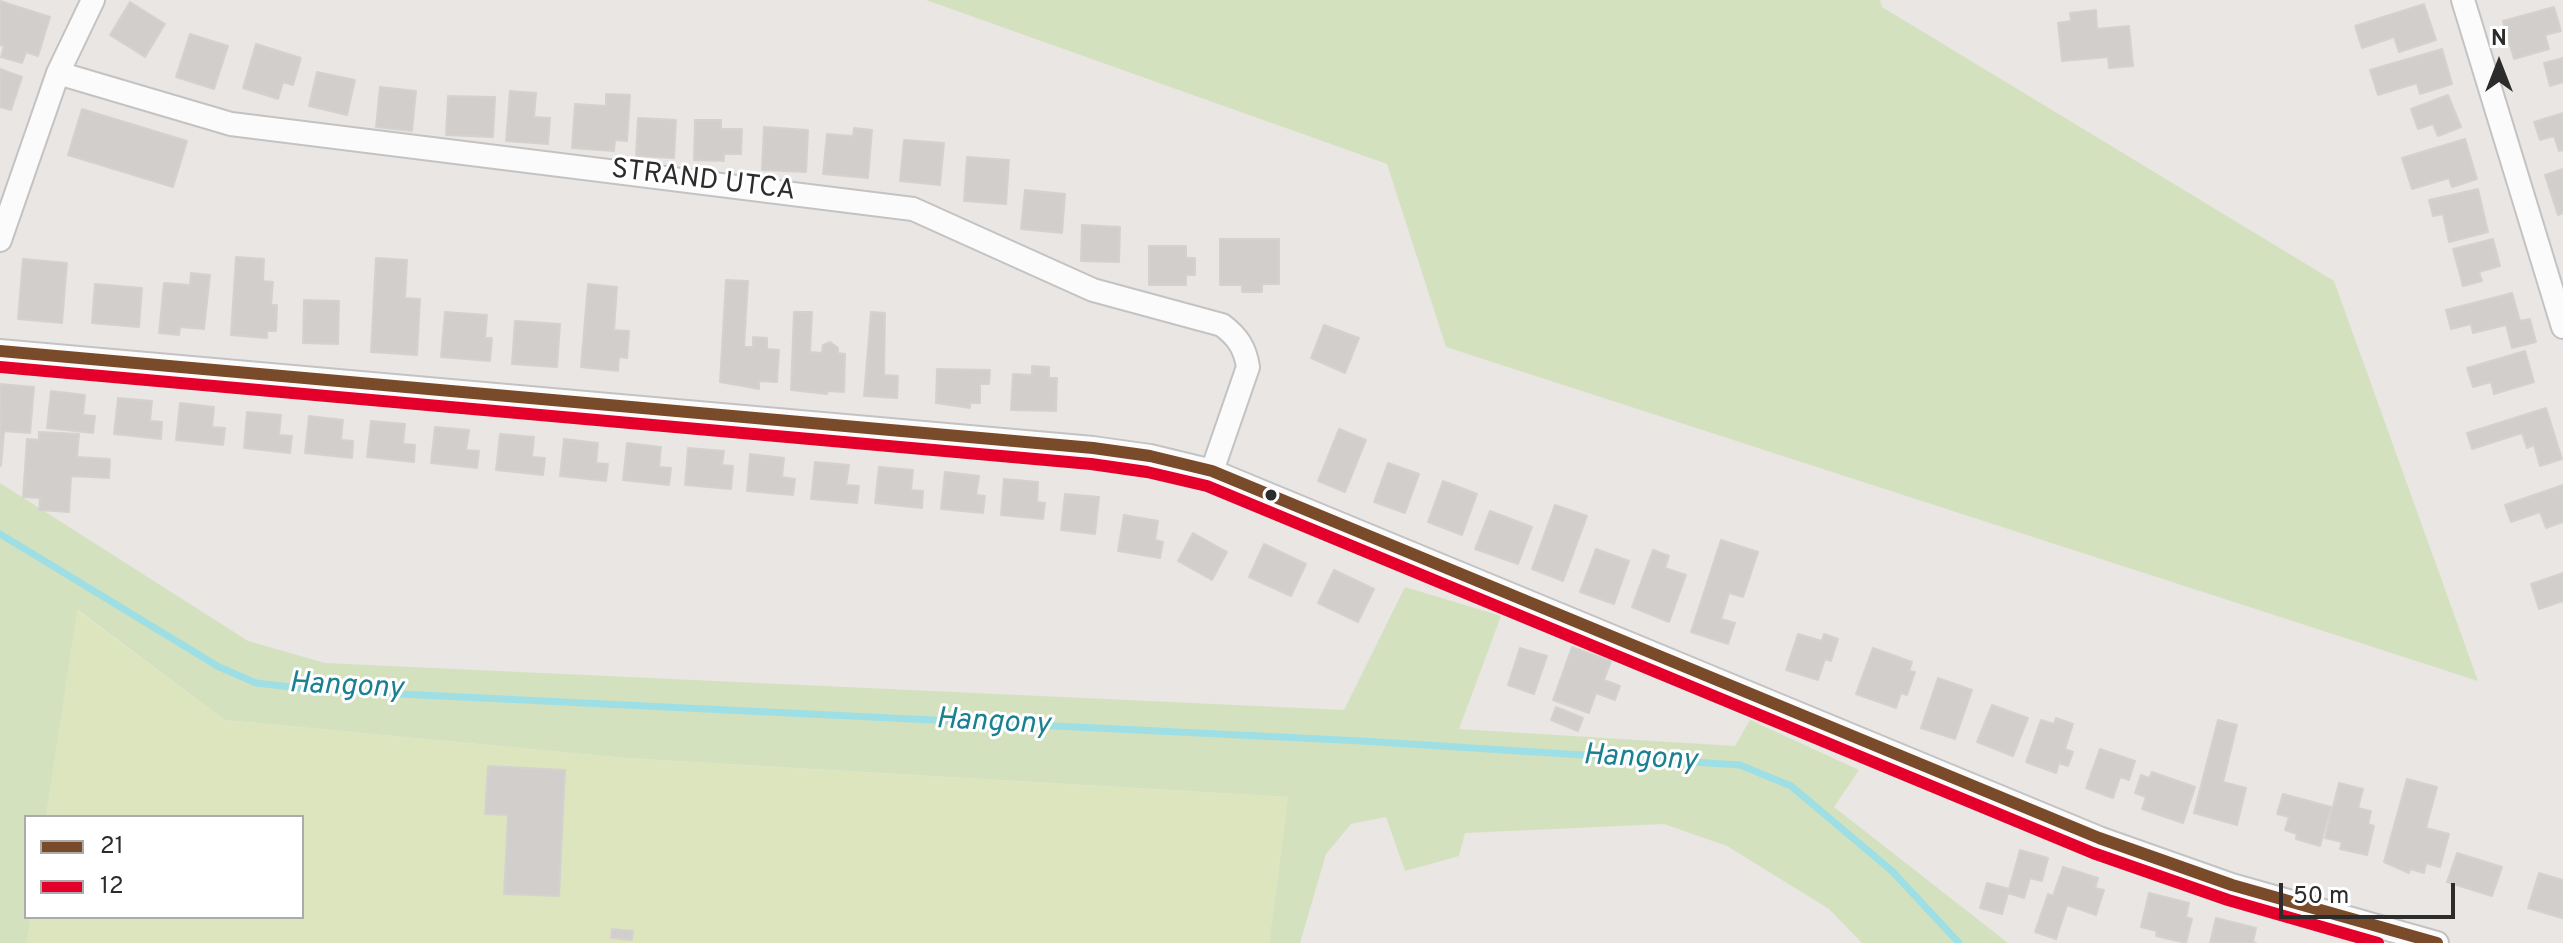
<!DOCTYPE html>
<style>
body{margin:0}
#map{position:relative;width:2563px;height:943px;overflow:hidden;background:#e9e6e3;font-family:Overpass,sans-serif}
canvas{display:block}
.legend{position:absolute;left:24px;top:815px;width:280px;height:104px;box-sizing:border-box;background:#fff;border:2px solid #ababab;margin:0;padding:10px 14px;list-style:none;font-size:24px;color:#2c2c2c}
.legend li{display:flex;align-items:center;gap:16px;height:40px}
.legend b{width:40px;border:2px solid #ababab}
.north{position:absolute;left:2459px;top:24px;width:80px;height:80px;-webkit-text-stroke:6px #fff;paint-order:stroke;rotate:0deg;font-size:22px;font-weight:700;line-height:32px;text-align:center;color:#2c2c2c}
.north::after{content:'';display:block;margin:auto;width:28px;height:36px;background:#2c2c2c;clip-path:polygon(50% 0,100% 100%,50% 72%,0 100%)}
.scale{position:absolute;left:2279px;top:883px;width:176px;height:36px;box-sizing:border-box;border:4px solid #2c2c2c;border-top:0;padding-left:10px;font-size:24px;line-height:28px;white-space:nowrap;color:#2c2c2c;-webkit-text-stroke:6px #fff;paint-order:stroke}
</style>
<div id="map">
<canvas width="2563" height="943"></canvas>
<ul class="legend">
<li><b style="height:10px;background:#7a4b2a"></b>21</li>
<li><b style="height:10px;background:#e4002b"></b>12</li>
</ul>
<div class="north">N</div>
<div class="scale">50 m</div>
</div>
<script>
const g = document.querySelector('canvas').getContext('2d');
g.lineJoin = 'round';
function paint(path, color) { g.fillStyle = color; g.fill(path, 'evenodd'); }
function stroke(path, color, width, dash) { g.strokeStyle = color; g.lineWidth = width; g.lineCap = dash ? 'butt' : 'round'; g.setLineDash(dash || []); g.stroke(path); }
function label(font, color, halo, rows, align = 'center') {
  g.font = font + ' Overpass,sans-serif'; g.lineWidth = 6; g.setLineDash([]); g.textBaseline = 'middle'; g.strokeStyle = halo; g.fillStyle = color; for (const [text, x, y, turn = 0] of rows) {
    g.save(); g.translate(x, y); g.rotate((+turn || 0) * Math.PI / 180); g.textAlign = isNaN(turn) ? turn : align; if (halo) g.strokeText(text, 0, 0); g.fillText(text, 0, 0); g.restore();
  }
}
const green = new Path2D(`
 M926 0H1880L1882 7 2334 281 2478 681 1446 347 1387 164Z
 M0 483 248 641 325 663 1344 710 1405 587 1501 616 1459 729 1735 746 1750 720 1859 770 1834 807 2008 943H1862L1829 909 1727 846 1664 824 1465 833 1459 856 1405 871 1386 817 1351 824 1326 854 1300 943H1269L1288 797 625 758 225 720 78 610 46 817H26V917H31L27 943H0Z`);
const pitch = new Path2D(`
 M77 610 225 720 625 758 1288 797 1269 943H27L31 917H302V817H46Z`);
const stream = new Path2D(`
 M0 534 219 667 256 683 318 690 1362 741 1740 765 1791 786 1892 871 1959 943`);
const building = new Path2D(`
 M0 1 50 17 38 56 26 52 22 63 1 57 4 46 0 45Z
 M130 2 165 24 145 57 110 35Z
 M2424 4 2436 40 2399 52 2394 37 2362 48 2355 26Z
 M2554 7 2561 31 2545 35 2549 49 2514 59 2503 21Z
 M2096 10 2097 29 2129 26 2133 66 2109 68 2108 57 2062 61 2058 23 2071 21 2070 13Z
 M190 34 228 46 214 89 176 77Z
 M256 44 301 58 293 85 283 82 278 99 243 88Z
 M2442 49 2452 84 2420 94 2417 83 2378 95 2370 70Z
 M2563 58V82L2550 86 2544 63Z
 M0 69 22 77 11 110 0 107Z
 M317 72 355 80 347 115 309 106Z
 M380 87 416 91 412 131 376 127Z
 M510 91 536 93 534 117 550 118 548 144 506 141Z
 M606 94 630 95 627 141 615 140 614 151 572 148 575 104 606 106Z
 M2448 95 2461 127 2438 136 2433 124 2418 129 2411 109Z
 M448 96 495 97 493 137 446 135Z
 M82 109 187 141 173 187 68 155Z
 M2563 113V150L2559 151 2554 136 2540 140 2534 122Z
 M638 118 676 120 674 158 636 156Z
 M695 120H721V129H742L741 154H724V161L694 160Z
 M764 127 808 130 806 172 762 170Z
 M854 128 872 130 868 178 823 174 827 134 853 136Z
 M2465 139 2477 179 2452 187 2449 178 2412 189 2402 158Z
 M904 140 944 143 940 185 900 181Z
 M967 157 1009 160 1006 204 964 201Z
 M2563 169V213L2558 215 2545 175Z
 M2478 189 2488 232 2449 242 2443 214 2433 216 2429 200Z
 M1025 190 1065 194 1062 233 1021 229Z
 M1082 225 1120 227 1119 262 1081 261Z
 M1220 239H1279V284H1262V292H1242V285H1220Z
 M2493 239 2500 266 2479 272 2482 281 2463 286 2453 249Z
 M1149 246H1186V258H1195V275H1186V285H1149Z
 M236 257 264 259 263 281 273 282 271 305H277L276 331H267V338L231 335Z
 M376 258 407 260 405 298 420 299 417 355 371 352Z
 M23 259 67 263 62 323 18 319Z
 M191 273 210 275 204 329 180 327 179 335 159 333 164 283 190 285Z
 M726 280 748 281 744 347H753V337L767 338V349L779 350 777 382 759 381V389L720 382Z
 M95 284 142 288 139 327 92 323Z
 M588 284 617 287 614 330 629 331 627 358 619 357 618 371 581 367Z
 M2512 293 2520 321 2530 319 2536 342 2512 348 2506 325 2473 333 2471 324 2451 329 2446 310Z
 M304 300 339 301 338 344 303 343Z
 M445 312 487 315 485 338H492L490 361 441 357Z
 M794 312H812L810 352 822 353 823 345 830 342 838 348V353L845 354 844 392 827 391V394L791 390Z
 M871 312 885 313 884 375 898 376 897 398 864 396Z
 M515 321 560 324 557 367 512 364Z
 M1324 325 1359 338 1345 373 1311 358Z
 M2525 351 2534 382 2494 394 2491 382 2473 387 2467 368Z
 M1032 366 1049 367V378H1057L1056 411 1011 410 1013 374 1032 375Z
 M937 369 990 370 989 384H980V403H970V408L936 403Z
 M0 384 34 387 30 433 4 431 1 466Z
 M51 391 85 395 83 415 95 416 93 433 47 428Z
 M118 398 152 401 150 421 162 422 161 439 114 434Z
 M180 403 214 407 212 427 225 428 223 445 176 440Z
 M2546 408 2562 459 2540 466 2534 445 2527 448 2522 433 2472 449 2467 433Z
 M247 412 281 415 279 435 292 436 290 453 244 448Z
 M309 416 343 420 341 440 353 441 352 458 305 453Z
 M371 421 405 424 403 444 415 445 414 462 367 457Z
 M435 427 469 430 466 450 479 451 477 468 431 463Z
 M1339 429 1366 440 1345 492 1318 481Z
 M39 432 79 434 77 457 110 459 109 478 71 476 69 512 39 510 40 498 23 497 27 439 39 440Z
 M500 434 534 437 532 457 545 458 543 475 496 470Z
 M564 439 598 443 596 463 608 464 606 481 560 476Z
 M627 443 661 447 659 467 671 468 669 485 623 480Z
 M688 448 724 451 722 465 733 466 731 489 685 485Z
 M750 454 784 458 782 477 795 479 793 495 747 491Z
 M815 462 849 465 846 485 859 486 857 503 811 499Z
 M1388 463 1419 474 1405 513 1374 502Z
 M879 467 913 470 911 490 923 491 922 508 875 503Z
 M945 472 979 476 976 495 985 496 983 513 941 509Z
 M1004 479 1038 482 1037 502 1045 503 1043 519 1001 515Z
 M1443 481 1477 494 1462 535 1428 522Z
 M2563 485V522L2546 528 2540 512 2511 522 2505 505Z
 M1065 494 1099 497 1095 534 1061 530Z
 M1555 505 1587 516 1563 581 1532 569Z
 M1490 511 1532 527 1518 564 1475 549Z
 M1124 515 1158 521 1155 540 1163 542 1160 558 1118 551Z
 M1193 533 1227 552 1212 580 1178 561Z
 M1721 540 1758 552 1743 597 1729 593 1721 619 1735 623 1728 644 1691 632Z
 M1264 544 1306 564 1291 596 1249 577Z
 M1596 549 1629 561 1614 604 1580 592Z
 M1653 550 1669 556 1665 568 1686 575 1669 622 1632 607Z
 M1334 570 1374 589 1358 622 1318 603Z
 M2563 573V601L2539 609 2531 584Z
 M1798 634 1822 641 1824 634 1838 639 1831 661 1825 659 1818 680 1786 670Z
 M1572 647 1611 661 1604 680 1620 686 1615 700 1596 693 1589 713 1553 700Z
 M1520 648 1547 656 1534 694 1508 685Z
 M1873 648 1912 662 1909 671 1915 672 1907 695 1901 693 1896 708 1856 694Z
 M1938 678 1972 690 1955 739 1921 728Z
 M1992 705 2028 718 2013 756 1977 742Z
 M1556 707 1583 718 1578 731 1551 720Z
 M2056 718 2073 724 2065 749 2073 752 2068 766 2059 763 2056 773 2026 762 2041 720 2054 724Z
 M2218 720 2237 725 2223 782 2246 788 2237 825 2194 813Z
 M2100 749 2135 761 2129 780 2120 777 2113 798 2086 788Z
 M488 766 565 770 559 896 504 894 508 815 485 814Z
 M2152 772 2195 787 2183 823 2142 809 2146 797 2135 793 2141 775 2149 778Z
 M2407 779 2437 787 2426 828 2449 834 2440 867 2426 863 2424 873 2410 869 2409 873 2384 862Z
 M2339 783 2363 789 2358 808 2371 811 2368 824 2374 826 2367 855 2340 849 2342 842 2325 838Z
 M2283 794 2331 807 2320 846 2296 839 2297 834 2285 830 2289 817 2277 814Z
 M2020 850 2048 858 2042 881 2030 878 2024 898 2008 893 2002 914 1980 908 1987 883 2009 889Z
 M2457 853 2502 867 2492 896 2447 882Z
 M2063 867 2098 878 2095 888 2104 890 2096 915 2067 905 2056 939 2035 932 2048 894 2053 896Z
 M2539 873 2563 880 2562 918 2528 908Z
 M2149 893 2189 903 2186 917 2192 919 2186 943 2156 936 2157 931 2141 927Z
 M2216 918 2256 928 2253 942 2256 943H2210Z
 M612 929 633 931 632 940 611 938Z`);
const street = new Path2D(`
 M2463 0 2563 327
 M58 73 231 124 913 209 1093 290 1222 325C1238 337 1245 348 1248 367L1212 471
 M0 240 58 73 93 0
 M0 351 1093 448 1150 456 1212 471 2099 838 2232 885 2437 943`);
const bus1 = new Path2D(`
 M0 351 1093 448 1150 456 1212 471 2099 838 2232 885 2437 943`);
const bus2 = new Path2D(`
 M0 367 1091 464 1147 472 1207 486 2093 853 2228 900 2378 943`);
const markers = [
 [1271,495,7,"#2c2c2c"]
];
const streetNames = [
 ["STRAND UTCA",703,182,7]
];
const waterNames = [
 ["Hangony",346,688,3],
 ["Hangony",993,724,3],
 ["Hangony",1640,760,3]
];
paint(green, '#d4e1bf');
paint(pitch, '#dde5be');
stroke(stream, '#9ddfe4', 7);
paint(building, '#d1cecc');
stroke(building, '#d4d2cf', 2);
stroke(street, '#c4c3c3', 26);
stroke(street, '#fcfbfb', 22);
stroke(bus1, '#7a4b2a', 12);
stroke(bus2, '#e4002b', 12);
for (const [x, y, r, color] of markers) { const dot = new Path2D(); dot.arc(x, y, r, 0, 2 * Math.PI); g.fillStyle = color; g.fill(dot); stroke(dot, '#fff', 3); }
label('28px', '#2c2c2c', '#fff', streetNames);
label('italic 30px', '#1a8092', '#fff', waterNames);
</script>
